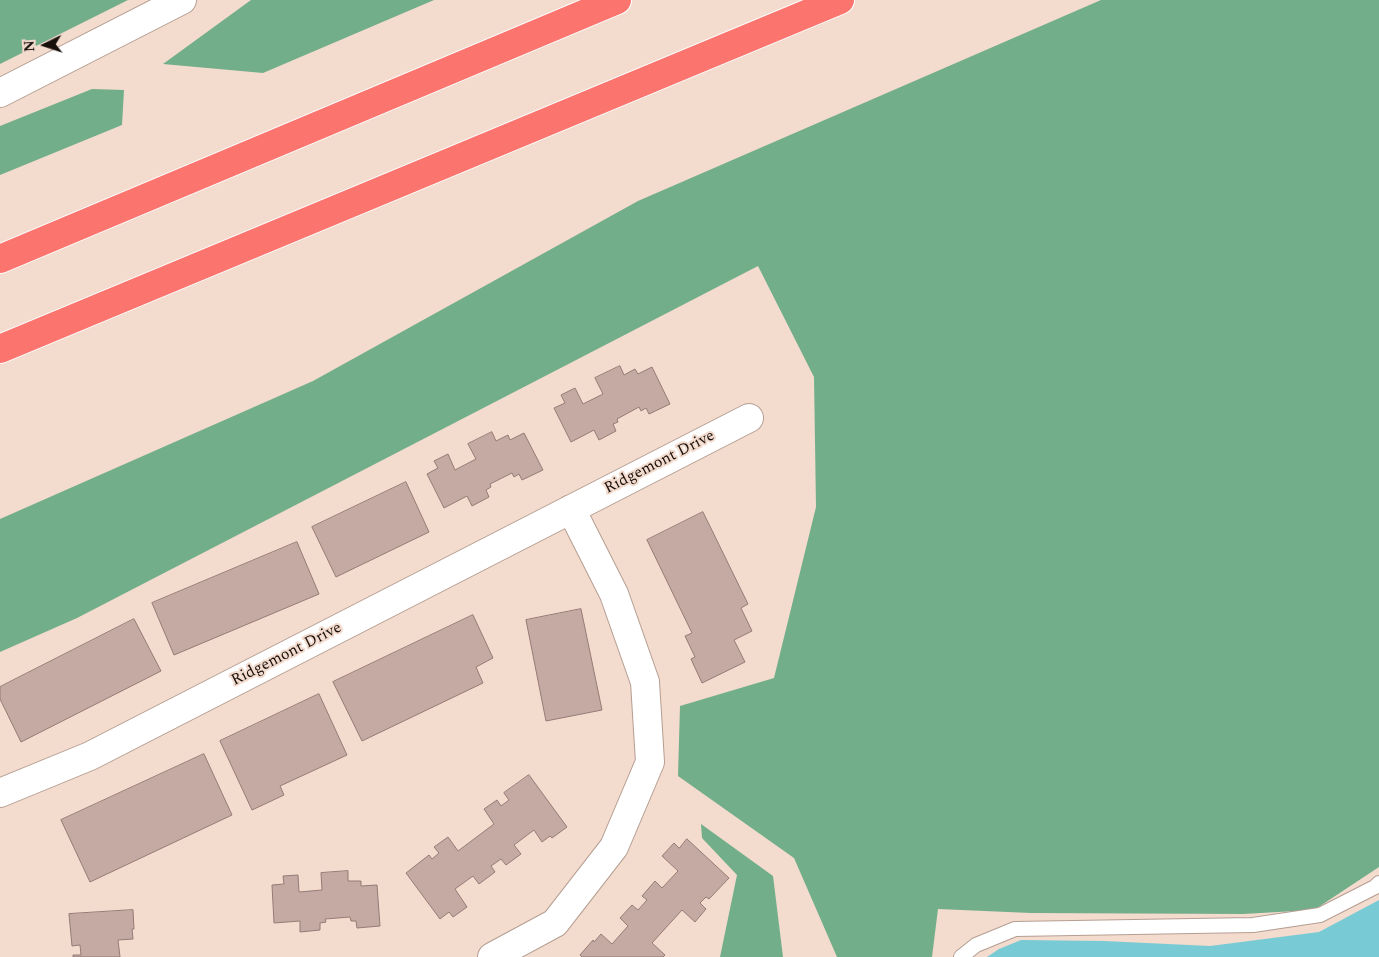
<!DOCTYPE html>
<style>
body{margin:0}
#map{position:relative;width:1379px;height:957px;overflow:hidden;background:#f3dbce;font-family:Spectral,serif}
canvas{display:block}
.north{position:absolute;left:20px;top:20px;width:50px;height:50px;-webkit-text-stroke:4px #f3dbce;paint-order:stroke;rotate:266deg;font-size:14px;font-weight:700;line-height:20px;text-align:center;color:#170f0a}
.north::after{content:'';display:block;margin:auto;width:18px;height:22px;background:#170f0a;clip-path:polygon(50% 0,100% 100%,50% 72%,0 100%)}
</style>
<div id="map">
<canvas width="1379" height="957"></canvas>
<div class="north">N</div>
</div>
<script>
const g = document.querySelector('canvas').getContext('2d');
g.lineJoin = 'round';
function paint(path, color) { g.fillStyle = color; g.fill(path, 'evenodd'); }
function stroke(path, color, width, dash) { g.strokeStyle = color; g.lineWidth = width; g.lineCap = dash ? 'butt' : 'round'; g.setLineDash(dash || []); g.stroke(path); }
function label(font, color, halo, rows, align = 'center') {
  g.font = font + ' Spectral,serif'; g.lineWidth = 4; g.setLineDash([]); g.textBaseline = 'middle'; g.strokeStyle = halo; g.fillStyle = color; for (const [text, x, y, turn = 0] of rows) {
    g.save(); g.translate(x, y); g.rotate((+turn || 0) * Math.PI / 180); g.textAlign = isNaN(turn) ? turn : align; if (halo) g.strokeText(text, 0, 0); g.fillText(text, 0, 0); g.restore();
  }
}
const forest = new Path2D(`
 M0 0H128L0 64Z
 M251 0H434L263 73 163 64Z
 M1101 0H1379V867L1314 910 1243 914 1031 913 938 909 932 957H837L794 858 678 776 680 706 774 678 816 507 814 377 758 266 77 618 0 652V519L313 381 638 201Z
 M92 89 124 90 122 125 0 175V126Z
 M701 824 773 876 783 957H720L737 875 702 838Z`);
const water = new Path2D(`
 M1379 900V957H987L999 949 1021 940 1104 941 1210 946 1319 932Z`);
const building = new Path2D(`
 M620 366 624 375 635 369 638 374 652 367 670 404 649 414 646 408 641 411 639 407 617 419 618 422 613 424 616 431 599 440 594 430 571 442 554 408 565 403 561 395 575 388 583 404 603 394 595 378Z
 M492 432 496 441 508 435 510 440 524 433 543 470 522 480 519 474 514 477 512 473 490 484 491 487 486 490 489 497 472 506 467 496 444 508 427 474 438 468 434 461 448 454 455 470 476 459 468 444Z
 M406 482 429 532 336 577 312 527Z
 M703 512 748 604 741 608 752 631 734 640 745 662 702 683 691 659 695 657 685 636 692 633 647 540Z
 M297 542 319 594 174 655 152 603Z
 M581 609 602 710 546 721 526 620Z
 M473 615 493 658 476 667 483 683 362 741 333 682Z
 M134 619 161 671 21 742 0 699V687Z
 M319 694 347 755 280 786 284 795 252 810 220 741Z
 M204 754 232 815 90 882 61 820Z
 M529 775 567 827 552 838 550 836 542 842 534 830 514 845 521 854 506 865 501 859 491 866 495 872 479 884 473 876 455 889 467 907 453 917 449 912 440 919 406 873 429 855 432 859 439 853 434 847 448 837 458 851 494 824 484 809 497 800 501 806 509 800 504 793Z
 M687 839 729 878 709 899 706 897 700 903 706 909 695 922 682 910 652 943 665 955 663 957H582L580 955 593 940 594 942 601 934 612 944 628 926 620 918 632 905 638 910 647 900 642 896 655 881 662 888 678 871 662 856 674 843 679 848Z
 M348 871V881H361V886L377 885 380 926 357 928 356 921H351L350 917 325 919 326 922 320 923V930L300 932V921L274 923 272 885 284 884 283 876 298 875 299 892 322 890 321 873Z
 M133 910 134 929H132L133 939 118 940 120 957H73V955H81L80 945 72 946 69 914Z`);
const lane = new Path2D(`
 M961 957 976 945 1015 929 1253 925 1320 915 1375 887 1379 883`);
const street = new Path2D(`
 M0 93 182 0
 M0 793 90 756 749 418
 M492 957 555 923 614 847 650 762 645 682 614 594 571 509`);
const highway = new Path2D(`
 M0 259 617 0
 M0 349 840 0`);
const streetNames = [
 ["Ridgemont Drive",660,463,-27],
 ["Ridgemont Drive",287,655,-27]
];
paint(forest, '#72ae8a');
paint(water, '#78cbd5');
paint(building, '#c5aaa4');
stroke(building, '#947b75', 1);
stroke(lane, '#b59e92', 16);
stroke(street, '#b59e92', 30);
stroke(highway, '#fff', 30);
stroke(lane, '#fff', 14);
stroke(street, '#fff', 28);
stroke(highway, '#fb746e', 28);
label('16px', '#170f0a', '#f3dbce', streetNames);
</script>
